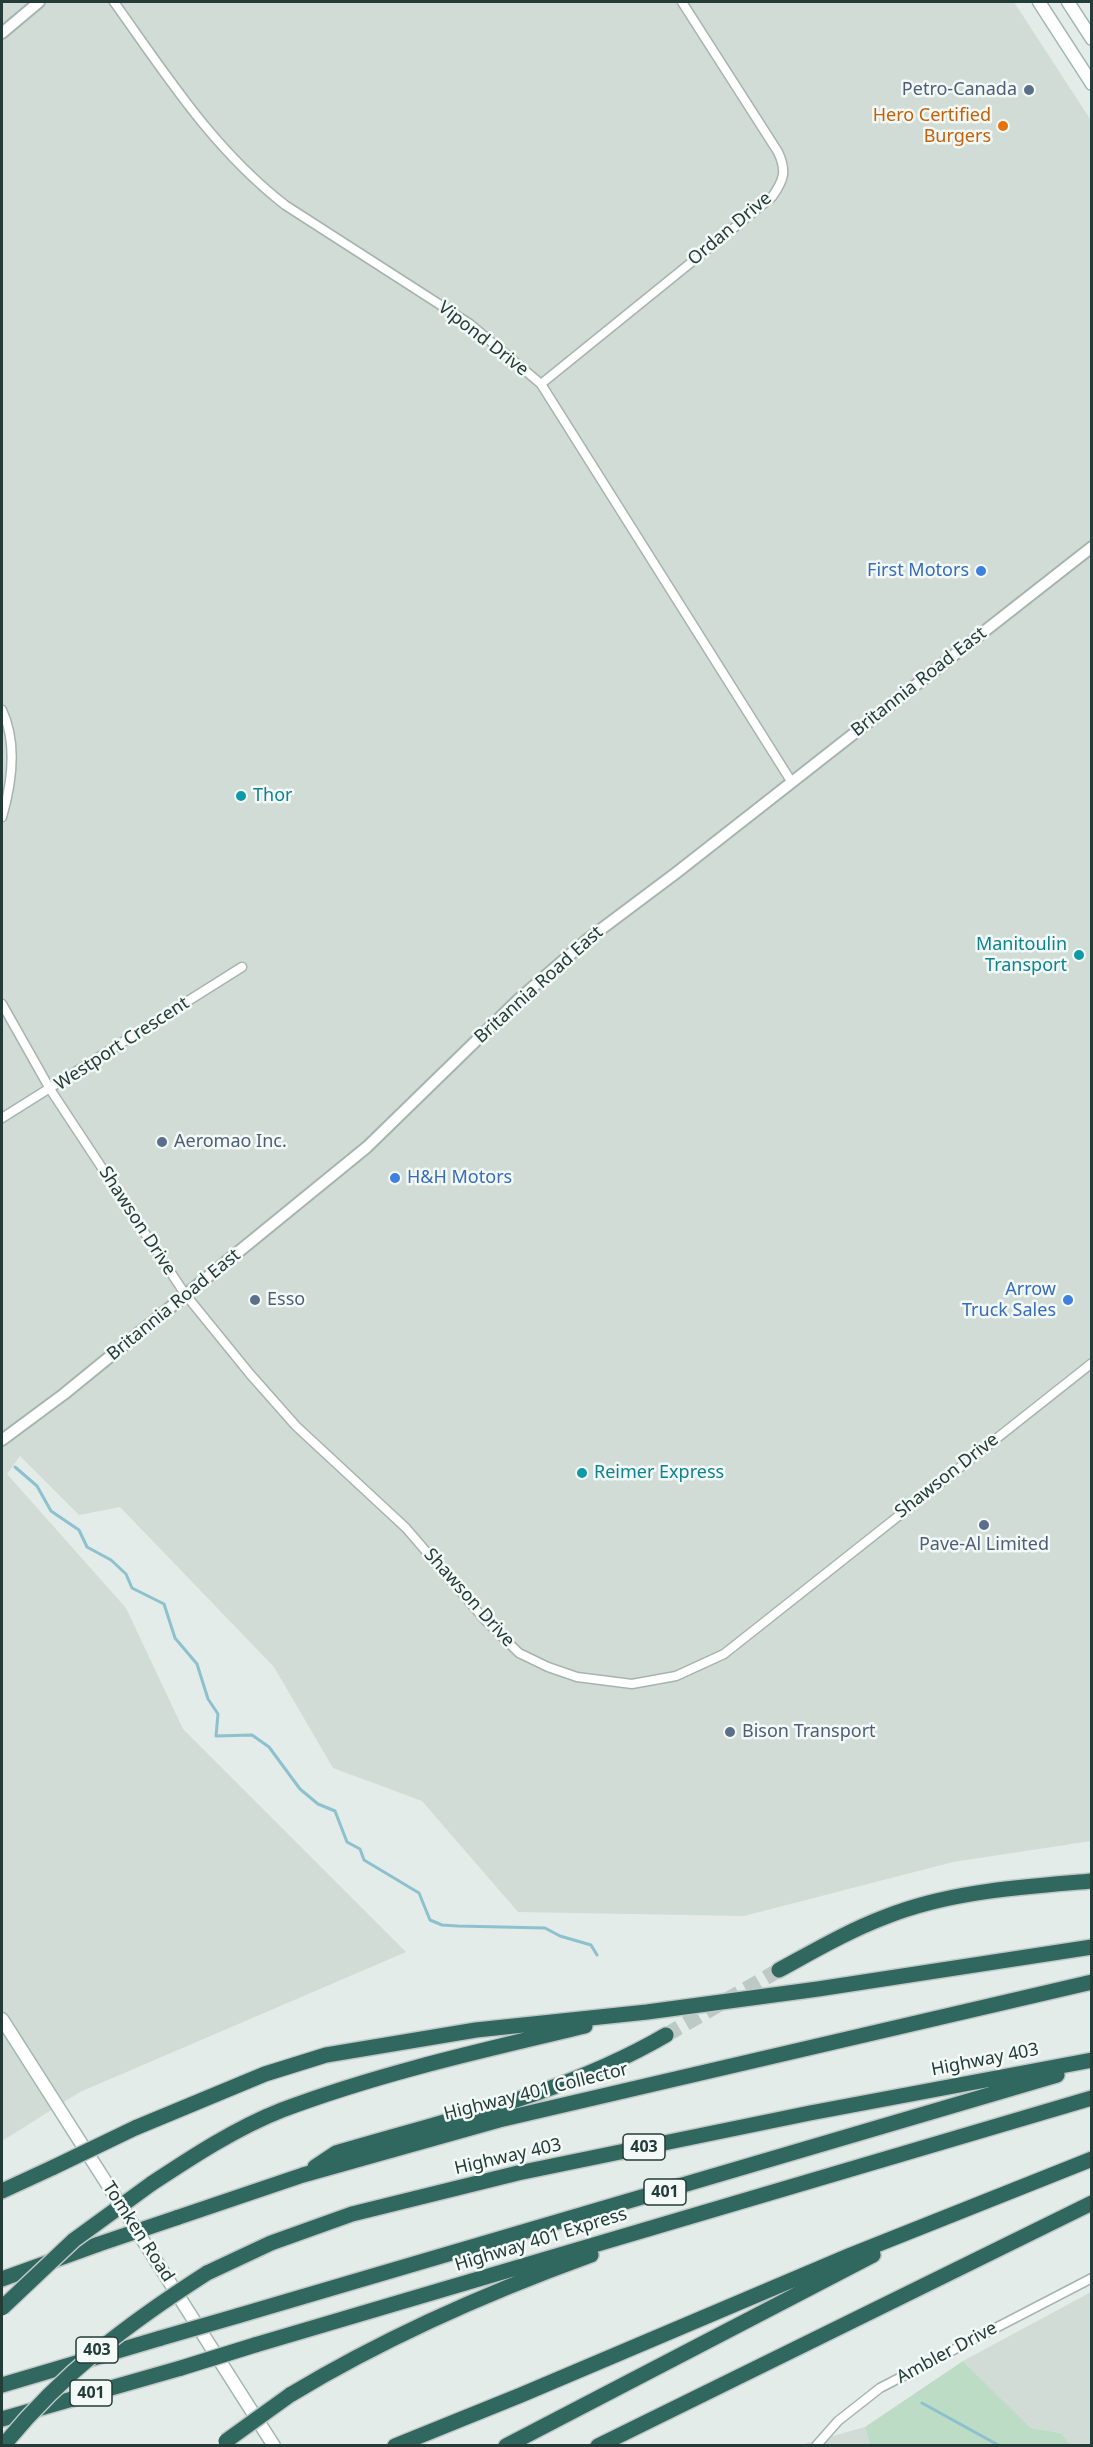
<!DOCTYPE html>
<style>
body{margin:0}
#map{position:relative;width:1093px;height:2447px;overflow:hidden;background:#e3ece8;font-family:"Noto Sans",sans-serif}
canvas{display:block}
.frame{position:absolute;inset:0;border:3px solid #233c37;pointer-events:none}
</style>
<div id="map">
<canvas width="1093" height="2447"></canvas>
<div class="frame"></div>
</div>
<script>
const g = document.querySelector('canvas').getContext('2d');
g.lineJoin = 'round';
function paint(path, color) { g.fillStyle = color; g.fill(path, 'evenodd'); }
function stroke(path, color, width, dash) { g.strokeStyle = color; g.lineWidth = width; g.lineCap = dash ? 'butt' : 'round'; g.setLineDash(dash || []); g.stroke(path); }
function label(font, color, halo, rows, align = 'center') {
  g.font = font + ' "Noto Sans",sans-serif'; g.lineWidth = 5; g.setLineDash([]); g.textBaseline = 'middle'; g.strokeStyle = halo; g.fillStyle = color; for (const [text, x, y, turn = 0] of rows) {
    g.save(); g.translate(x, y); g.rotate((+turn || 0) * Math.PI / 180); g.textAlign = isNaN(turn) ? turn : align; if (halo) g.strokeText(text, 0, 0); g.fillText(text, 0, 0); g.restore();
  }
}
const built = new Path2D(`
 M2 2H1014L1092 122 1091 1841 953 1862 744 1916 518 1912 422 1801 333 1768 274 1667 120 1507 79 1515 20 1456 7 1474 126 1608 183 1729 406 1952 80 2092 2 2141Z
 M1091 2292V2445H1070L1061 2433 1031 2428 963 2361Z
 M865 2427 870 2445 797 2446Z`);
const green = new Path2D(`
 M963 2361 1031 2428 1061 2433 1070 2445H870L865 2427Z`);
const stream = new Path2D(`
 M15 1467 37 1486 51 1511 79 1530 87 1547 111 1560 126 1574 132 1588 164 1604 175 1638 197 1664 208 1699 218 1714 216 1736 252 1735 269 1747 300 1789 318 1804 335 1811 347 1842 360 1849 364 1860 419 1893 430 1920 442 1925 458 1926 545 1928 560 1936 591 1945 597 1955
 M922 2403 1000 2446`);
const motorwayTunnel = new Path2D(`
 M666 2035 779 1970`);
const minor = new Path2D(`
 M114 2C167 76 212 148 285 205L470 324 541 384 791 781
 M541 384 772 197C784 180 787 171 778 152L682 2
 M2 710C17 742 12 783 2 817
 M2 1004 50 1089 185 1294 250 1374 296 1426 406 1528 485 1620 519 1653 548 1667 577 1677 632 1684 676 1676 724 1654 1092 1363
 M2 1118 242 967
 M816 2446 838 2421 880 2388 1092 2278`);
const tertiary = new Path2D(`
 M2 33 39 2
 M2 1440 64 1394 367 1147 519 999 588 939 676 873 1092 547`);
const secondary = new Path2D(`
 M1039 2 1092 84
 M1068 2 1092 39
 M2 2019 274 2446`);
const motorway = new Path2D(`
 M779 1970C814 1951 848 1931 885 1917 950 1891 1022 1887 1092 1881
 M135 2128 265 2074 326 2055 476 2030 647 2012 818 1989 1092 1947
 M315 2167 336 2153C447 2120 565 2094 666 2035
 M151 2184C192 2157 236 2128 282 2110 380 2073 484 2050 585 2026
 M2 2191 54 2167
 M176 2218 303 2175 499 2120 1092 1982
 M207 2273 271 2243 352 2214 518 2173 810 2113 1092 2060
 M2 2279 99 2244
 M237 2316 1057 2075
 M255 2345 1092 2098
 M2 2385 161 2338
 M290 2395C386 2337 486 2293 591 2255
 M2 2419 181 2368
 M395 2446 521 2395 851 2255 1092 2159
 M506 2446 873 2255
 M598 2446 1092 2203`);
const motorwayBridge = new Path2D(`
 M54 2167 135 2128
 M99 2244 176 2218
 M2 2308 74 2240 151 2184
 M161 2338 237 2316
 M181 2368 255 2345
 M226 2441 290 2395
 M3 2446C62 2373 129 2323 207 2273`);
const markers = [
 [1029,90,6,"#5c6f8a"],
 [1003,126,6,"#e8710a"],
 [981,571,6,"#3f7fe0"],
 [241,796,6,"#0f9aa8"],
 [1079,955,6,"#0f9aa8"],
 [162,1142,6,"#5c6f8a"],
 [395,1178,6,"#3f7fe0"],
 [255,1300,6,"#5c6f8a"],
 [1068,1300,6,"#3f7fe0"],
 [582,1473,6,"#0f9aa8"],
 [984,1525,6,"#5c6f8a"],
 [730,1732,6,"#5c6f8a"]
];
const shields = [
 [644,2147,42],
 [665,2192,42],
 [97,2350,42],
 [91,2393,42]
];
const shieldNames = [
 ["403",644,2147],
 ["401",665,2192],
 ["403",97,2350],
 ["401",91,2393]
];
const serviceNames = [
 ["Petro-Canada",1017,90,"right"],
 ["Aeromao Inc.",174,1142],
 ["Esso",267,1300],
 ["Pave-Al Limited",984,1545,"center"],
 ["Bison Transport",742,1732]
];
const foodNames = [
 ["Hero Certified",991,116],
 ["Burgers",991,137]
];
const streetNames = [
 ["Ordan Drive",730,229,-40],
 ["Vipond Drive",483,339,38],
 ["Britannia Road East",919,682,-38],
 ["Britannia Road East",539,985,-42],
 ["Westport Crescent",122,1044,-33],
 ["Shawson Drive",137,1221,57],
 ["Britannia Road East",174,1305,-39],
 ["Shawson Drive",947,1476,-38],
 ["Shawson Drive",469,1598,48],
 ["Highway 403",985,2060,-11],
 ["Highway 401 Collector",536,2092,-14],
 ["Highway 403",508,2157,-13],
 ["Tomken Road",138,2232,57],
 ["Highway 401 Express",541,2240,-17],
 ["Ambler Drive",947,2353,-28]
];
const shopNames = [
 ["First Motors",969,571],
 ["H&H Motors",407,1178,"left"],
 ["Arrow",1056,1290],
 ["Truck Sales",1056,1311]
];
const cultureNames = [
 ["Thor",253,796],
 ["Manitoulin",1067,945,"right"],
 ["Transport",1067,966,"right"],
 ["Reimer Express",594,1473]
];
paint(built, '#d1dcd7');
paint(green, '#bddcc6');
stroke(stream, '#8dc1ce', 3);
stroke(motorwayTunnel, '#bdc9c5', 15, [15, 8]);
stroke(minor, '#a6b4af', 11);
stroke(tertiary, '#a6b4af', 14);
stroke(secondary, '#a1b7b0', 15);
stroke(motorway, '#c1c8c7', 18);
stroke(minor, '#fff', 8);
stroke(tertiary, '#fff', 10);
stroke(secondary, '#fff', 12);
stroke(motorway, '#30675e', 15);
stroke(motorwayBridge, '#c1c8c7', 18, []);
stroke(motorwayBridge, '#30675e', 15);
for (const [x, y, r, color] of markers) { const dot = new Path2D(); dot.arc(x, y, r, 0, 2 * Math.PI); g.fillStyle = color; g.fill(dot); stroke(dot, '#f3f9f6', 2); }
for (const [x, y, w] of shields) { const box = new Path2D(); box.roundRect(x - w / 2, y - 13, w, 26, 4.5); g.fillStyle = '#f3f9f6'; g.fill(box); stroke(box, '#233c37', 1.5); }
label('bold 16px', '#233c37', null, shieldNames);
label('18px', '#4e5e75', '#f3f9f6', serviceNames, 'left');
label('18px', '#c56008', '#f3f9f6', foodNames, 'right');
label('18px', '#233c37', '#f3f9f6', streetNames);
label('18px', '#366cbe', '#f3f9f6', shopNames, 'right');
label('18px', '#0d838f', '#f3f9f6', cultureNames, 'left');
</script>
